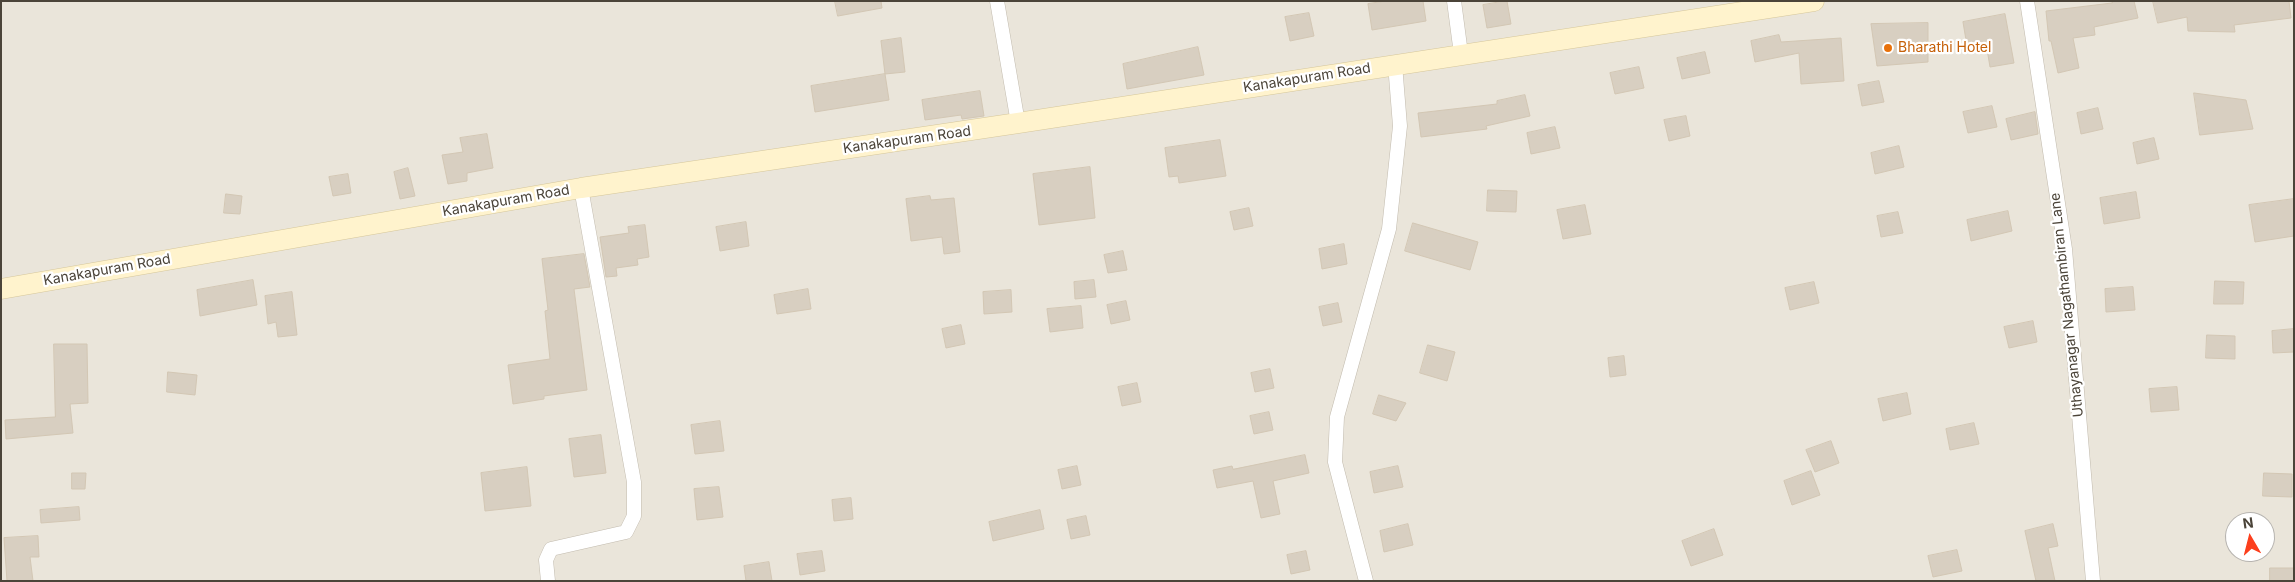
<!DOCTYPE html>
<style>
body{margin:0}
#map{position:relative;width:2295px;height:582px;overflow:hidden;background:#f6f3ec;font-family:Inter,sans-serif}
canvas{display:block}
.frame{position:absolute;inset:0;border:2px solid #4b4439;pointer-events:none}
.north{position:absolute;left:2225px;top:512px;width:50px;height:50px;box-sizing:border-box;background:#fff;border:1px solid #b7b4b0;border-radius:50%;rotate:352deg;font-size:14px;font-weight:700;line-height:20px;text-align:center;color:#4b4439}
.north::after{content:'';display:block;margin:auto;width:18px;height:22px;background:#fc3f1d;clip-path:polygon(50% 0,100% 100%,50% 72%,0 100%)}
</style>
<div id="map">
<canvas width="2295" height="582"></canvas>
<div class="frame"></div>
<div class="north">N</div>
</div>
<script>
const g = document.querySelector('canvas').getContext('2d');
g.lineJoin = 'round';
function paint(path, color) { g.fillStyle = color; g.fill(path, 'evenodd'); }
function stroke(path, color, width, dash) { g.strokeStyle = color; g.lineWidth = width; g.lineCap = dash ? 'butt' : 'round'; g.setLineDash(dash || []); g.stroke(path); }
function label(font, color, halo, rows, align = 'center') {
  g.font = font + ' Inter,sans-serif'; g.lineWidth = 4.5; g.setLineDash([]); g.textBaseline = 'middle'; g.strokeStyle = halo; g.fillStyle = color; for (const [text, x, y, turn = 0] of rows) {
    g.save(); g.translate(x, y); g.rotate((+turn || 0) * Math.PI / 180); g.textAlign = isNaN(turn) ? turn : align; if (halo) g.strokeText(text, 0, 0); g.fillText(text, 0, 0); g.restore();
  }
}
const residential = new Path2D(`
 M1 1H2294V581H1ZM2235 522H2265V552H2235Z`);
const building = new Path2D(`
 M835 1H881L882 8 838 16Z
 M1386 1H1423L1426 21 1372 30 1368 4Z
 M1507 1 1511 24 1487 28 1483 5Z
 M2112 1H2134L2138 18 2094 27 2095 35 2073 38 2079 68 2058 73 2051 41H2049L2046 11 2112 3Z
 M2153 1H2289L2291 18 2234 25 2235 32 2188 31 2187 17 2158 23Z
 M1309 13 1314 36 1290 41 1285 17Z
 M2005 14 2014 63 1990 67 1986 43 1967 46 1963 22Z
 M1928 23V62L1877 66 1871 24Z
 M1779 35 1781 42 1841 38 1844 81 1801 84 1799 53 1755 62 1751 41Z
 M901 38 905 72 885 74 881 41Z
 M1198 47 1204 75 1127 89 1123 64Z
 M1705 52 1710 73 1682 79 1677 58Z
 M1639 67 1644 88 1615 94 1610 73Z
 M885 74 889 100 815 112 811 86Z
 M1879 81 1884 102 1862 106 1858 85Z
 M980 91 984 116 962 119 961 115 925 120 922 100Z
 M2194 93 2246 100 2253 129 2200 135Z
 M1525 95 1530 116 1486 126 1487 129 1421 137 1418 113 1497 104V101Z
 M1992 106 1997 127 1968 133 1963 112Z
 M2098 108 2103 129 2081 134 2077 113Z
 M2035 112 2038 134 2011 140 2006 119Z
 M1686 116 1690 136 1669 141 1664 120Z
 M1555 127 1560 148 1531 154 1527 133Z
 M487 134 493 168 467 173V181L448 184 442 155 463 152 460 138Z
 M2154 138 2159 159 2137 164 2133 143Z
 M1220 140 1226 176 1179 183 1178 176 1169 177 1165 148Z
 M1899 146 1904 167 1875 174 1871 153Z
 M1090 167 1095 218 1039 225 1033 174Z
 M408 168 415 196 400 199 394 172Z
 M348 174 351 193 333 196 329 177Z
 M1488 190 1517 191 1516 212 1487 211Z
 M2136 192 2140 218 2104 224 2100 198Z
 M226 194 242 196 240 214 224 213Z
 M930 196 931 200 954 198 960 252 944 254 942 237 911 241 906 199Z
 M2294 199V236L2255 242 2249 205Z
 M1585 205 1591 234 1563 239 1557 210Z
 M1249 208 1253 226 1234 230 1230 212Z
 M2008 211 2012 231 1971 241 1967 220Z
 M1898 212 1903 233 1881 237 1877 216Z
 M746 222 749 246 720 251 716 227Z
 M1413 223 1478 242 1470 270 1405 251Z
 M645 225 649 257 637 259 638 265 616 268 617 276 606 277 600 237 629 233 628 227Z
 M1344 244 1347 264 1322 269 1319 249Z
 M1123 251 1127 270 1108 273 1104 255Z
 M584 254 590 287 574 289 587 390 544 396V399L513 404 508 365 550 359 545 311 548 310 542 259Z
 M253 280 257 305 200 316 197 290Z
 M1094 280 1096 297 1075 299 1074 282Z
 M2215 281 2244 282 2243 304H2214Z
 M1814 282 1819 303 1790 310 1785 288Z
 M2133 287 2135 310 2106 312 2105 289Z
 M808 289 811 309 777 314 774 295Z
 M1011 290 1012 312 984 314 983 292Z
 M292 292 297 335 278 337 276 322 268 324 265 296Z
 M1126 301 1130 320 1111 324 1107 305Z
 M1338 303 1342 322 1323 326 1319 307Z
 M1081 306 1083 328 1050 332 1047 309Z
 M2033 321 2037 342 2009 348 2004 327Z
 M961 325 965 344 946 348 942 329Z
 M2294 329V352L2273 353 2272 331Z
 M2207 335 2235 336V359L2206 358Z
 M54 344H87L88 403 70 404 73 433 6 439 5 420 55 417Z
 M1428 345 1455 352 1447 381 1420 373Z
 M1624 356 1626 375 1610 377 1608 358Z
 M1270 369 1274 388 1255 392 1251 373Z
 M168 372 197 375 195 395 167 392Z
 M1137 383 1141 402 1122 406 1118 387Z
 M2177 387 2179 410 2151 412 2149 389Z
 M1907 393 1911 414 1883 421 1878 399Z
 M1379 395 1406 403 1396 421 1373 414Z
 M1269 412 1273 430 1254 434 1250 416Z
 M720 421 724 451 695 454 691 425Z
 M1974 423 1979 444 1950 450 1946 429Z
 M601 435 606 473 574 477 569 439Z
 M1831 441 1839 463 1815 472 1806 450Z
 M1305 455 1309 473 1273 481 1280 514 1261 518 1253 481 1217 488 1213 470 1232 466 1233 469Z
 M1077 466 1081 485 1062 489 1058 470Z
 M1398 466 1403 487 1374 493 1370 472Z
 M527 467 531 506 485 511 481 473Z
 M1811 471 1820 495 1792 505 1784 481Z
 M72 473H86L85 489H72Z
 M2264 473 2292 474V497L2263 496Z
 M719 487 723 517 697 520 694 489Z
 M851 498 853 519 834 521 832 500Z
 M79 507 80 520 41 523 40 510Z
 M1040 510 1044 529 993 541 989 522Z
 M1086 516 1090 535 1071 539 1067 520Z
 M1408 524 1413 545 1384 552 1380 531Z
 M2053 524 2058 546 2048 548 2055 581H2036L2025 531Z
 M1714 529 1723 555 1691 566 1682 541Z
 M38 536 39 557H30L33 581H7L4 538Z
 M1957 550 1962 571 1933 577 1928 556Z
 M822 551 825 571 800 575 797 554Z
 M1306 551 1310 570 1291 574 1287 555Z
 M769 562 772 581H746L744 566Z
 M2270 568H2294V581H2270Z`);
const street = new Path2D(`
 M997 1 1018 123
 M1454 1 1461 54
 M2027 1 2065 249 2093 581
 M548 581 546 560 551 549 626 532 634 516V482L581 188
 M1366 581 1335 462 1337 417 1389 229 1400 126 1395 64`);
const secondary = new Path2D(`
 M1 289 581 188 1018 123 1814 1`);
const markers = [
 [1888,48,5,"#e8710a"]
];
const foodNames = [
 ["Bharathi Hotel",1898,48]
];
const streetNames = [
 ["Kanakapuram Road",1307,78,-9],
 ["Kanakapuram Road",907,140,-8],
 ["Kanakapuram Road",506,201,-10],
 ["Kanakapuram Road",107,270,-10],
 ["Uthayanagar Nagathambiran Lane",2067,305,-96]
];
paint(residential, '#eae5da');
paint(building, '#d8cfc1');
stroke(building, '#d3c7b4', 1);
stroke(street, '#c2bbae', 15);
stroke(secondary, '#d6c79b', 21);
stroke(street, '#fff', 14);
stroke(secondary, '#fff3cd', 20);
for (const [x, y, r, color] of markers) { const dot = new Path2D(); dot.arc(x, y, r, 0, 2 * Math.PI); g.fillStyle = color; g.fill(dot); stroke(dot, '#fff', 2); }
label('14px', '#c56008', '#fff', foodNames, 'left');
label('14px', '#4b4439', '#fff', streetNames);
</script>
